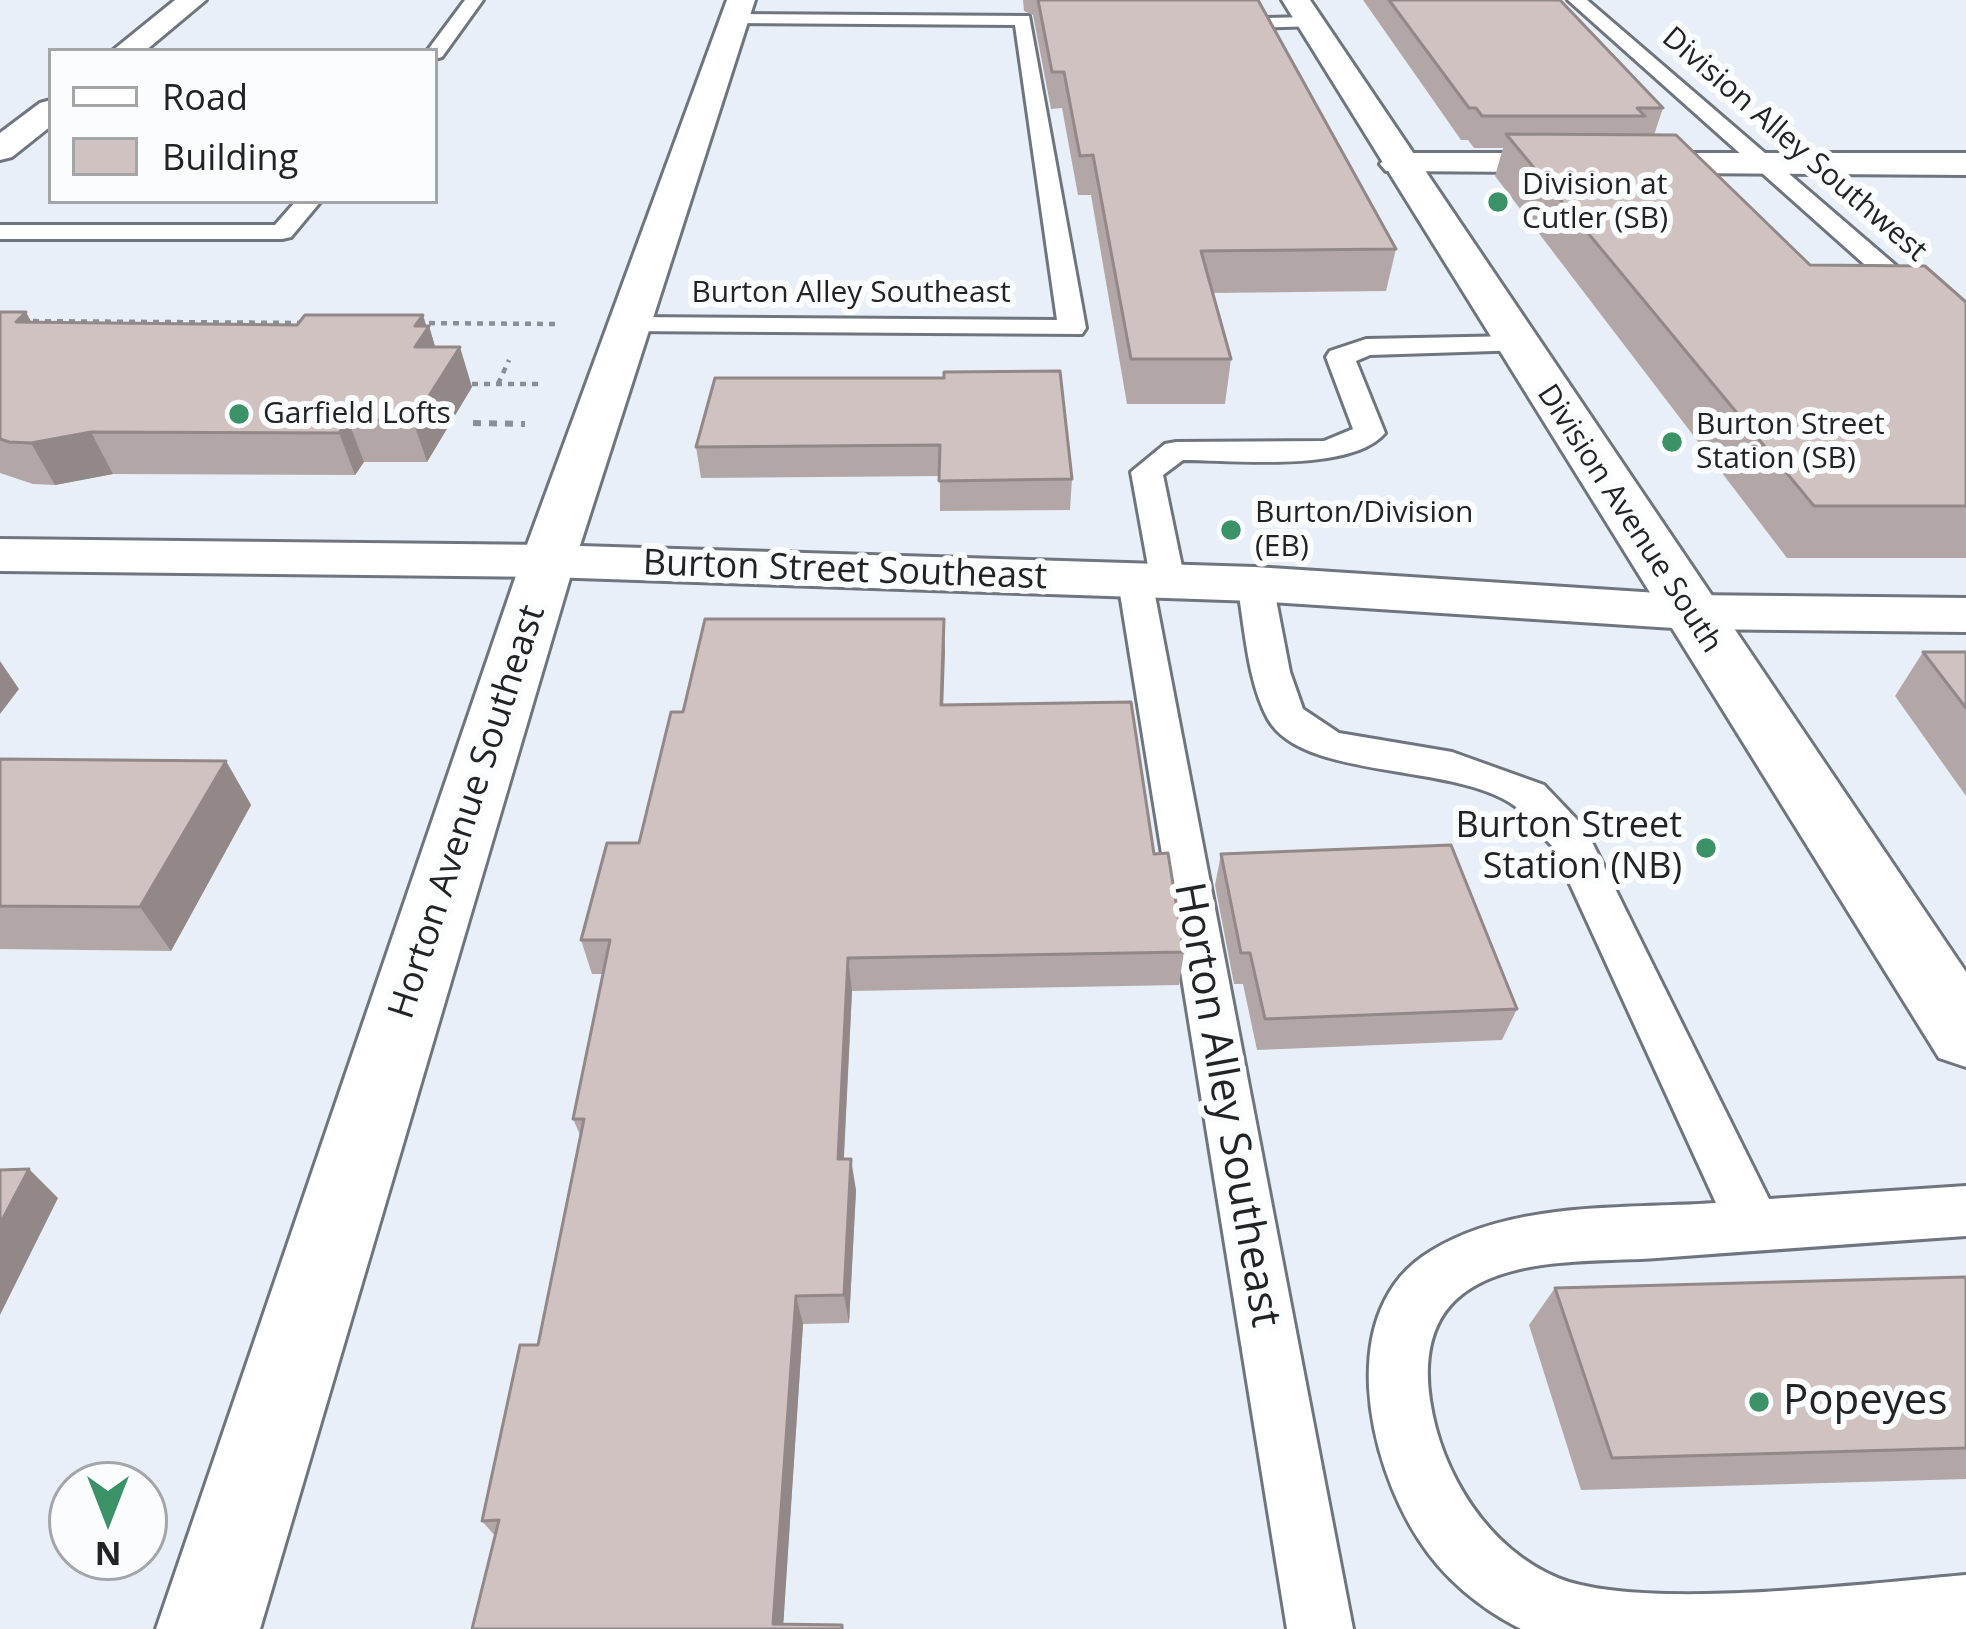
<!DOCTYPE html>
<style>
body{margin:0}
#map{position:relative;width:1966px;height:1629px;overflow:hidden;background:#e9eff9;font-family:"Open Sans",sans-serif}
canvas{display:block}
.legend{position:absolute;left:48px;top:48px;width:390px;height:156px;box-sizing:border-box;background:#fbfcfe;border:3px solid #a4a5a8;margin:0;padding:15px 21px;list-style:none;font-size:36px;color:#212327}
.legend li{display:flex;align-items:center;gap:24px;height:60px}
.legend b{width:60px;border:3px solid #a4a5a8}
.north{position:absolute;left:48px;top:1461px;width:120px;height:120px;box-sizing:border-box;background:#fbfcfe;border:3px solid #a4a5a8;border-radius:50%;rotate:180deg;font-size:33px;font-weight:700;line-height:48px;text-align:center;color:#212327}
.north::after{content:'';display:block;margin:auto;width:42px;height:54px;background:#3b9266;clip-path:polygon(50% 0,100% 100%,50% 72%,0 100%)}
</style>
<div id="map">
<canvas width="1966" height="1629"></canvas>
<ul class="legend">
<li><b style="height:15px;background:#fff"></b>Road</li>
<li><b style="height:33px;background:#cfc2c1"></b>Building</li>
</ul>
<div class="north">N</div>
</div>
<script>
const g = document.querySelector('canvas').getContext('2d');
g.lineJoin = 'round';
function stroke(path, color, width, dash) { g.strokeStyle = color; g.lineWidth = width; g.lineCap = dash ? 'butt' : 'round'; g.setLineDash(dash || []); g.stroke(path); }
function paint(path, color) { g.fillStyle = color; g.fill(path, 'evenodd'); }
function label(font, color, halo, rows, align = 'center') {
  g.font = font + ' "Open Sans",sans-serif'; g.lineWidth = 12; g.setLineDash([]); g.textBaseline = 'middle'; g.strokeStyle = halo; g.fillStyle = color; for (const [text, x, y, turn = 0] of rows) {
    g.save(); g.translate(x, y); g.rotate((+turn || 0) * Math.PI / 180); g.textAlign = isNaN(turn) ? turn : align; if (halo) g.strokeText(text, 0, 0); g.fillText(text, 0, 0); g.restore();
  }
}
const pathFar1 = new Path2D(`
 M21 321 306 323
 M417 323 558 324
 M460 384H541
 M498 384 509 360`);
const path = new Path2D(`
 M473 423 525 424`);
const service = new Path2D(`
 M465 0H483L442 57 435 59V51H427Z
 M1568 0H1587L1966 326V348L1956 346Z
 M735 14 1029 16 1086 328 1082 334 619 331 615 325 619 319 629 317 1057 320 1015 25 729 23 726 19Z
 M1311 17 1317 18V26L1216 29 1207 24 1216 19Z
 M296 201H321L291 237 282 239H0V225H275Z
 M1515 336 1529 344 1525 350 1370 355 1356 361 1385 433C1351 473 1234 460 1183 460L1163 475 1185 581 1180 588 1168 591 1153 585 1353 1629H1287L1118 581 1123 574 1135 571 1150 577 1131 472 1165 444 1176 442 1324 441 1353 429 1326 357 1330 351 1366 339Z
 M1255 573 1267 577 1273 584 1290 672 1303 709 1339 733 1452 752 1544 785 1585 828 1769 1199 1966 1186V1236C1863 1243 1760 1250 1657 1258 1600 1262 1530 1257 1478 1284 1432 1308 1423 1352 1430 1400 1441 1473 1487 1548 1558 1578 1641 1612 1870 1583 1966 1575V1629H1521C1481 1609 1443 1578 1419 1540 1368 1462 1333 1309 1431 1251 1513 1201 1623 1209 1716 1203L1553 847C1541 835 1529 817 1515 806 1455 762 1303 781 1268 719 1247 680 1245 627 1237 584L1243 577Z`);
const minor = new Path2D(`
 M175 0H206L145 51H112Z
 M727 0H755L575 561 260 1629H156L521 561Z
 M51 100V126L12 157 0 160V133L40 103Z
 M1398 153H1966V175L1386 171 1380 164 1386 157Z`);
const secondary = new Path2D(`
 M0 539 548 545 1255 567 1689 595 1966 598V632L1689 629 1255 601 548 577 0 571Z`);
const primary = new Path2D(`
 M1282 0H1310L1966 972V1067L1939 1058Z`);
const wall = new Path2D(`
 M1023 0H1258L1396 249 1386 291 1213 293 1231 359 1225 404H1127L1091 195H1078L1062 108 1051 109 1033 15 1024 11Z
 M1363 0H1560L1663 108 1654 135 1810 265 1966 302V558H1787L1495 176 1503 148H1474L1468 140H1461Z
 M0 312H26L31 322 429 326 435 347 472 387 427 462H364L355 475 113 474 55 485 33 484 0 473Z
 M944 378 1072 479 1070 510 940 511V476L701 478 696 447Z
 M944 619 943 705 1154 854 1184 952 1179 985 852 991 844 1159 856 1190 849 1323 803 1324 783 1624 842 1625 843 1629H472L495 1536 482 1521 538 1345 581 1137 573 1119 603 974H592L581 940 639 843Z
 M1923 652H1966V796L1895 696Z
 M0 759 226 761 251 805 171 951 0 949Z
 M1221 854 1517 1009 1502 1040 1257 1050 1243 984H1234L1215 885Z
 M1966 1277V1479L1581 1490 1529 1325 1555 1288Z`);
const shadedWall = new Path2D(`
 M26 312 47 352 16 322Z
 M423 315 427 328 429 326 441 366 415 347V326Z
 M460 347 472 387 427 462 413 421Z
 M348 420 364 462 355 475 339 433Z
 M91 432 113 474 55 485 31 443Z
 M944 619 945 653 942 739 941 705Z
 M0 661 19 689 0 714Z
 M226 761 251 805 171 951 140 907Z
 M848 958 852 991 842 1190 838 1159Z
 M851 1159 856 1190 849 1323 844 1295Z
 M29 1169 58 1198 0 1315V1224Z
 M796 1296 803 1324 783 1629 773 1624Z`);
const building = new Path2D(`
 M1038 0H1258L1396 249 1201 251 1231 359H1131L1093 155 1080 156 1064 72H1052Z
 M1389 0H1560L1663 108H1637L1645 116H1482L1476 108H1469Z
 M1506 134 1676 135 1810 265 1925 266 1966 302V506H1814Z
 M0 312H26L16 322 297 325 305 315H423L415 326H429L415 347H460L413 421 348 420 339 433 91 432 31 443 9 442 0 439Z
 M1060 371 1072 479 939 481 940 445 696 447 715 378H944V372Z
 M705 619H944L941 705 1131 702 1154 854 1168 853 1184 952 848 958 838 1159H851L844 1295 796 1296 773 1624 842 1625V1629H472L499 1520 482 1521 520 1345H538L584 1119H573L610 940H581L607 843H639L671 712H683Z
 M1923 652H1966V708Z
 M0 759 226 761 140 907 0 906Z
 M1451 845 1517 1009 1265 1019 1250 953H1241L1221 854Z
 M29 1169 0 1224V1170Z
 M1966 1277V1448L1612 1458 1555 1288Z`);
const markers = [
 [1498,202,12,"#3b9266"],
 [239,414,12,"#3b9266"],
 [1672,442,12,"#3b9266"],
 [1231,530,12,"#3b9266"],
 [1706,848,12,"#3b9266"],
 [1759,1402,12,"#3b9266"]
];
const farStreetnames = [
 ["Division Alley Southwest",1794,145,41],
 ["Burton Alley Southeast",851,293],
 ["Division Avenue South",1629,519,57]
];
const farPoinames = [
 ["Division at",1522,185],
 ["Cutler (SB)",1522,219],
 ["Garfield Lofts",263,414],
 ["Burton Street",1696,425],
 ["Station (SB)",1696,459],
 ["Burton/Division",1255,513],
 ["(EB)",1255,547]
];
const streetNames = [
 ["Burton Street Southeast",845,571,2],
 ["Horton Avenue Southeast",468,812,-72]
];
const poiNames = [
 ["Burton Street",1682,827],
 ["Station (NB)",1682,868]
];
const nearStreetnames = [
 ["Horton Alley Southeast",1226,1105,80]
];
const nearPoinames = [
 ["Popeyes",1783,1402]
];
stroke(service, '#6f757e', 6);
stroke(minor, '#6f757e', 6);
stroke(secondary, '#6f757e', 6);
stroke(primary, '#6f757e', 6);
stroke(pathFar1, '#8a8e95', 4.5, [6, 6]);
stroke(path, '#8a8e95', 6, [8, 8]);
paint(service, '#fff');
paint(minor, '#fff');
paint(secondary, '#fff');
paint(primary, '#fff');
paint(wall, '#b2a7a6');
paint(shadedWall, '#918887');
paint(building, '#cfc2c1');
stroke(building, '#918887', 3);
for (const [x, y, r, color] of markers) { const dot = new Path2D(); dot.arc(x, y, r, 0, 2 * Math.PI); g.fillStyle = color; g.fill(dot); stroke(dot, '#fbfcfe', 4.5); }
label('30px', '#212327', '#fbfcfe', farStreetnames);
label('30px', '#212327', '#fbfcfe', farPoinames, 'left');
label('36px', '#212327', '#fbfcfe', streetNames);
label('36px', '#212327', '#fbfcfe', poiNames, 'right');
label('42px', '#212327', '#fbfcfe', nearStreetnames);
label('42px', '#212327', '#fbfcfe', nearPoinames, 'left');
</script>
